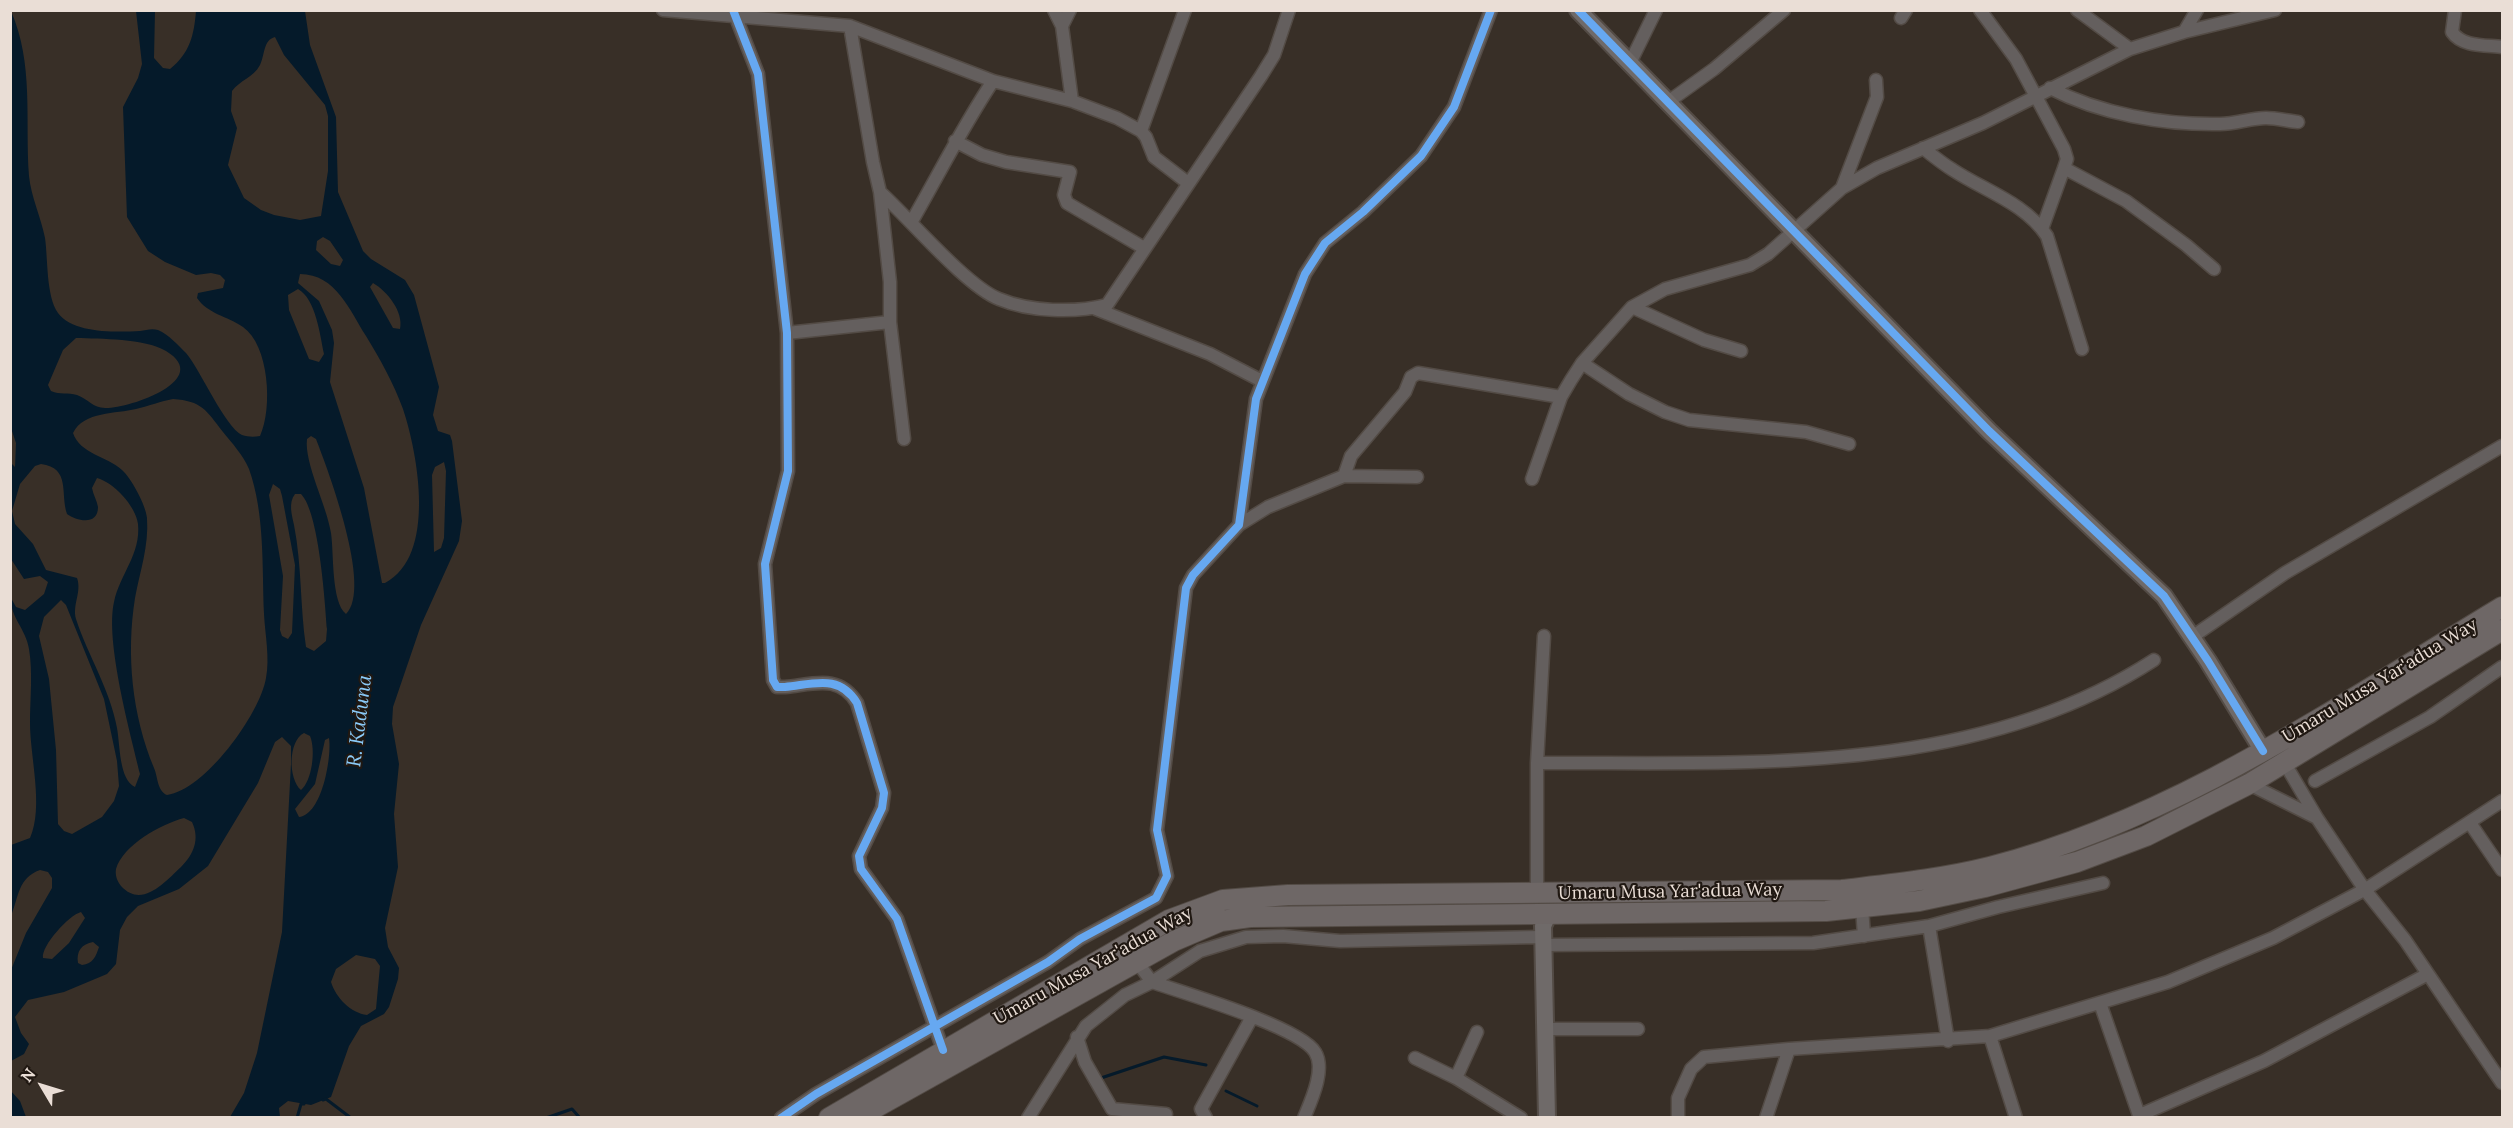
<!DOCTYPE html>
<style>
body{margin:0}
#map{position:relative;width:2513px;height:1128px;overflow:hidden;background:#382f27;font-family:Lora,serif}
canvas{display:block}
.frame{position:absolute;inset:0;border:12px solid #eaded6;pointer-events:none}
.north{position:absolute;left:12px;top:1056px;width:60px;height:60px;-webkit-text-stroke:4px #201812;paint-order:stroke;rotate:308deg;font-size:16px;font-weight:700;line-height:24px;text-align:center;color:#eaded6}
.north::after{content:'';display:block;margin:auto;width:21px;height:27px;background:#eaded6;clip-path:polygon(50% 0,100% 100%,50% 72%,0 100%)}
</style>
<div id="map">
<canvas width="2513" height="1128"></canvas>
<div class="frame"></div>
<div class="north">N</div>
</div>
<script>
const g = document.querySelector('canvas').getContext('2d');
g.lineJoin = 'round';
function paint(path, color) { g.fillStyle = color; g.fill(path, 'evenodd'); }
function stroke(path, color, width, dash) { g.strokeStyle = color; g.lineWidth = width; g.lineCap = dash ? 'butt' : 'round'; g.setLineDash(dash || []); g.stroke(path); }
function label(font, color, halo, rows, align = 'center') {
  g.font = font + ' Lora,serif'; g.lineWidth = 4.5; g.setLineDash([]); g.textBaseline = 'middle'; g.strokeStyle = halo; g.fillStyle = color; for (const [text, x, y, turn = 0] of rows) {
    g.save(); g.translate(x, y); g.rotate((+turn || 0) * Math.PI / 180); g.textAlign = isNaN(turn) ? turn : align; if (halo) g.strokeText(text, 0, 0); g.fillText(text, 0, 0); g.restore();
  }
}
const water = new Path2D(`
 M11 11C34 64 25 119 29 176 31 197 41 217 45 238 48 258 46 296 58 313 73 334 117 332 140 331 146 330 152 328 158 330 169 335 178 345 186 353 201 371 225 427 242 435 248 437 254 437 260 436 273 408 269 345 243 327 227 316 208 314 197 298L198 293 223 288 225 280 220 275 211 273 196 275 165 262 148 251 127 217 123 107 138 78 142 64 136 11H155L154 58 163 68 170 69C190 53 194 35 196 11H305L310 45 336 117 338 192 363 251 371 259 405 280 414 295 439 387 433 415 438 431 450 435 452 441 462 521 459 541 421 625 393 707 392 724 399 764 394 814 398 867 385 928 388 947 399 968 398 979 389 1007 384 1014 361 1026 349 1046 331 1097 311 1105 288 1101 279 1108 280 1117H230L244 1093 257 1053 282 932 291 764V746L282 737 275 742 258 783 208 866 179 889 138 906 127 917 120 930 116 964 107 974 64 992 28 1000 15 1017 21 1033 29 1044 24 1054 11 1061V970L26 933 52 888V878L48 872 40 870C18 878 19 896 11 916V845L30 838C44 807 30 757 30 723 30 699 33 673 29 649 26 629 10 617 11 598L16 607 25 610 44 594 48 582 40 576 24 579 11 559V463L15 467 16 443 10 425ZM275 37 284 55 325 105 328 116V171L321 216 300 220 274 215 261 210 244 198 228 165 237 128 231 111 232 91C240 80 253 78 260 65 265 55 263 40 275 37ZM323 237 330 241 343 260 340 266 331 264 316 250 317 241ZM300 274C336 274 350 311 366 336 380 359 394 384 403 409 418 454 437 556 385 583H382L364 488 330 382 334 343 332 330 319 301 298 283ZM373 283C387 291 404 312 400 329L393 328 370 287ZM298 289C316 299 320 335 324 354L319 362 309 359 289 310 288 295ZM76 338C101 339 144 338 166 351 214 380 128 409 105 408 93 408 88 399 77 395 68 392 60 395 51 391L48 385 63 350ZM173 399C202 401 206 410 223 432 232 443 243 455 249 469 265 514 262 567 264 614 265 634 270 658 266 678 260 714 205 790 167 795 157 791 158 777 154 768 132 715 126 655 135 598 140 571 149 546 147 518 146 505 131 478 122 470 107 456 80 454 73 433 84 411 116 414 136 409 149 406 161 401 173 399ZM311 436 316 439C328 470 373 589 346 614 331 602 334 553 331 533 327 506 304 463 307 439ZM444 462 446 471 444 538 441 548 434 552 432 475 435 467ZM41 464C71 468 60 493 67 514 77 521 98 526 98 507 97 501 93 494 92 488L97 478C113 482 136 506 138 524 141 554 120 574 114 602 105 641 130 732 140 774L135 787C119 780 120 744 117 728 110 689 88 656 76 619 72 605 82 592 77 578L46 570 33 544 15 524 12 511 20 484 35 466ZM273 484 280 489 282 496 295 565 292 633 288 639 282 636 280 630 283 576 269 495ZM295 494H301C319 512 325 601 327 629L326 641 314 651 306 647C300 607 302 566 294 525 292 515 288 503 295 494ZM61 600 66 605 104 699 117 761 119 786 114 801 102 817 72 834 64 831 58 824 56 750 49 679 39 636 44 617ZM304 733 310 736C316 750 312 781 301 790 288 779 288 741 304 733ZM329 738C332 757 322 815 299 817L295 809 315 784 325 740ZM184 818 192 822C200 839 194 854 181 867 165 882 142 909 121 886 117 881 115 875 116 869 123 845 161 824 184 818ZM81 912 85 918 69 943 52 959 43 958C41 946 69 915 81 912ZM93 942 99 947C96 956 93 964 82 965L78 963C76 951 82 944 93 942ZM356 955 375 959 380 966 376 1009 367 1015C351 1013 336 998 331 982L336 969Z
 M10 1090 20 1101 26 1117H11Z`);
const stream = new Path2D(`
 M1101 1078 1164 1057 1206 1065
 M1226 1091 1257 1106
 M323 1100 326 1099 351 1118
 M297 1118 301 1104H304
 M546 1118 572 1109 580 1118`);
const street = new Path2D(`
 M663 10 850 26 993 81 1072 101 1117 118 1141 131 1146 137 1154 157 1188 183
 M733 10 758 74 787 333 788 471 765 564 773 680 777 687H785C815 684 839 674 857 703L884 793 882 808 859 856 861 869 897 919 943 1050
 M1054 10 1062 26 1072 101
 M1980 10 2016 59 2064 149 2067 159 2064 168 2042 229
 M2077 10 2130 49
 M2455 10 2452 32C2462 47 2486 45 2502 47
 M1901 18 1906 10
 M850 26 873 162 880 192 890 282V322L904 439
 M1062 26 1070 10
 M2184 32 2197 10
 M1630 63 1656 10
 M2050 88C2100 114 2163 125 2220 124 2236 124 2251 118 2266 118 2276 118 2288 121 2298 122
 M1668 102 1714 69 1784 10
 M1141 131 1185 10
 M955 141 982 155 1006 162 1070 172 1064 195 1067 203 1144 248
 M1923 148C1933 156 1943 164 1953 170 1985 191 2025 203 2047 236L2082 349
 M2064 168 2126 201 2186 245 2214 269
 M1842 188 1877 97 1876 80
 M880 192C909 218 966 286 999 299 1030 312 1075 313 1107 305L1261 76 1274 55 1289 10
 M912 221C939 174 963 126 993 81
 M1632 307 1704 340 1741 351
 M1096 309 1210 354 1262 381
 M787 333 890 322
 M1582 363 1629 394 1665 412 1689 420 1806 432 1849 444
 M1344 476 1351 456 1405 392 1411 377 1418 373 1561 397
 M1532 479 1561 397 1571 380 1582 363 1632 307 1665 289 1750 265 1768 254 1842 188 1877 168 1983 123 2130 49 2184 32 2275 10
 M1239 525 1268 507 1344 476 1417 477
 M2192 637 2285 573 2502 446
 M2284 762 2317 818
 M1537 763 1544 636
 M2315 781 2430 717 2502 667
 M2249 784 2317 818 2365 890 2405 940 2502 1083
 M2470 823 2502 870
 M1537 894V763C1744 762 1972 778 2154 660
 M1862 907 1864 936
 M1929 926 1948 1041
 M1543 945 1813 943 1929 926 1998 907 2103 883
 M2100 1003 2140 1118
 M1544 1029H1638
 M1477 1032 1456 1078 1521 1118
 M1990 1036 2016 1118
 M1077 1037 1085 1062 1112 1109
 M1415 1058 1456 1078
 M1112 1109 1166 1114 1164 1118
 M2140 1115 2264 1061 2428 974
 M781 1118 816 1094 1048 962 1080 939 1156 898 1167 876 1157 830 1186 588 1193 575 1239 525 1256 399 1305 274 1325 243 1363 212 1421 156 1454 107 1491 10
 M1028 1118 1086 1026 1125 995 1152 982 1137 962
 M1206 1118 1201 1109 1252 1017
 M1304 1118C1311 1101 1326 1069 1315 1052 1300 1027 1184 993 1152 982L1200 951 1246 937 1283 936 1340 941 1539 937
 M1678 1118V1098L1691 1069 1704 1057 1789 1049 1990 1036 2168 982 2273 938 2366 889 2502 801
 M1766 1118 1789 1049`);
const secondary = new Path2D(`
 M1578 10 1989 431 2164 596 2208 661 2263 751
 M1547 1118 1543 926 1549 913`);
const primary = new Path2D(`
 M829 1118 1169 920 1223 900 1288 895 1842 890C1892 884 1942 879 1990 867 2178 818 2338 706 2502 607
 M857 1118 1174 941 1221 921 1250 917 1826 911 1919 901 1985 887 2077 862 2146 836 2249 784 2502 630`);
const cycleway = new Path2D(`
 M733 10 758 74 787 333 788 471 765 564 773 680 777 687H785C815 684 839 674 857 703L884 793 882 808 859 856 861 869 897 919 943 1050
 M1578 10 1989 431 2164 596 2208 661 2263 751
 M781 1118 816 1094 1048 962 1080 939 1156 898 1167 876 1157 830 1186 588 1193 575 1239 525 1256 399 1305 274 1325 243 1363 212 1421 156 1454 107 1491 10`);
const streetNames = [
 ["Umaru Musa Yar'adua Way",2380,681,-31],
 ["Umaru Musa Yar'adua Way",1670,892,-1],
 ["Umaru Musa Yar'adua Way",1093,966,-29]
];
const waterNames = [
 ["R. Kaduna",360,721,-83]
];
paint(water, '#051a2a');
stroke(stream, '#051a2a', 3);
stroke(street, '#534b45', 15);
stroke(secondary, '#534b45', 20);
stroke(primary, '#534b45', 22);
stroke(street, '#645f5e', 12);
stroke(secondary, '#6f6a69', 16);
stroke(primary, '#6e6766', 20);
stroke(cycleway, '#66a8f1', 8);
label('18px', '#eaded6', '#201812', streetNames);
label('italic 20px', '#8acaf8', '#201812', waterNames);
</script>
